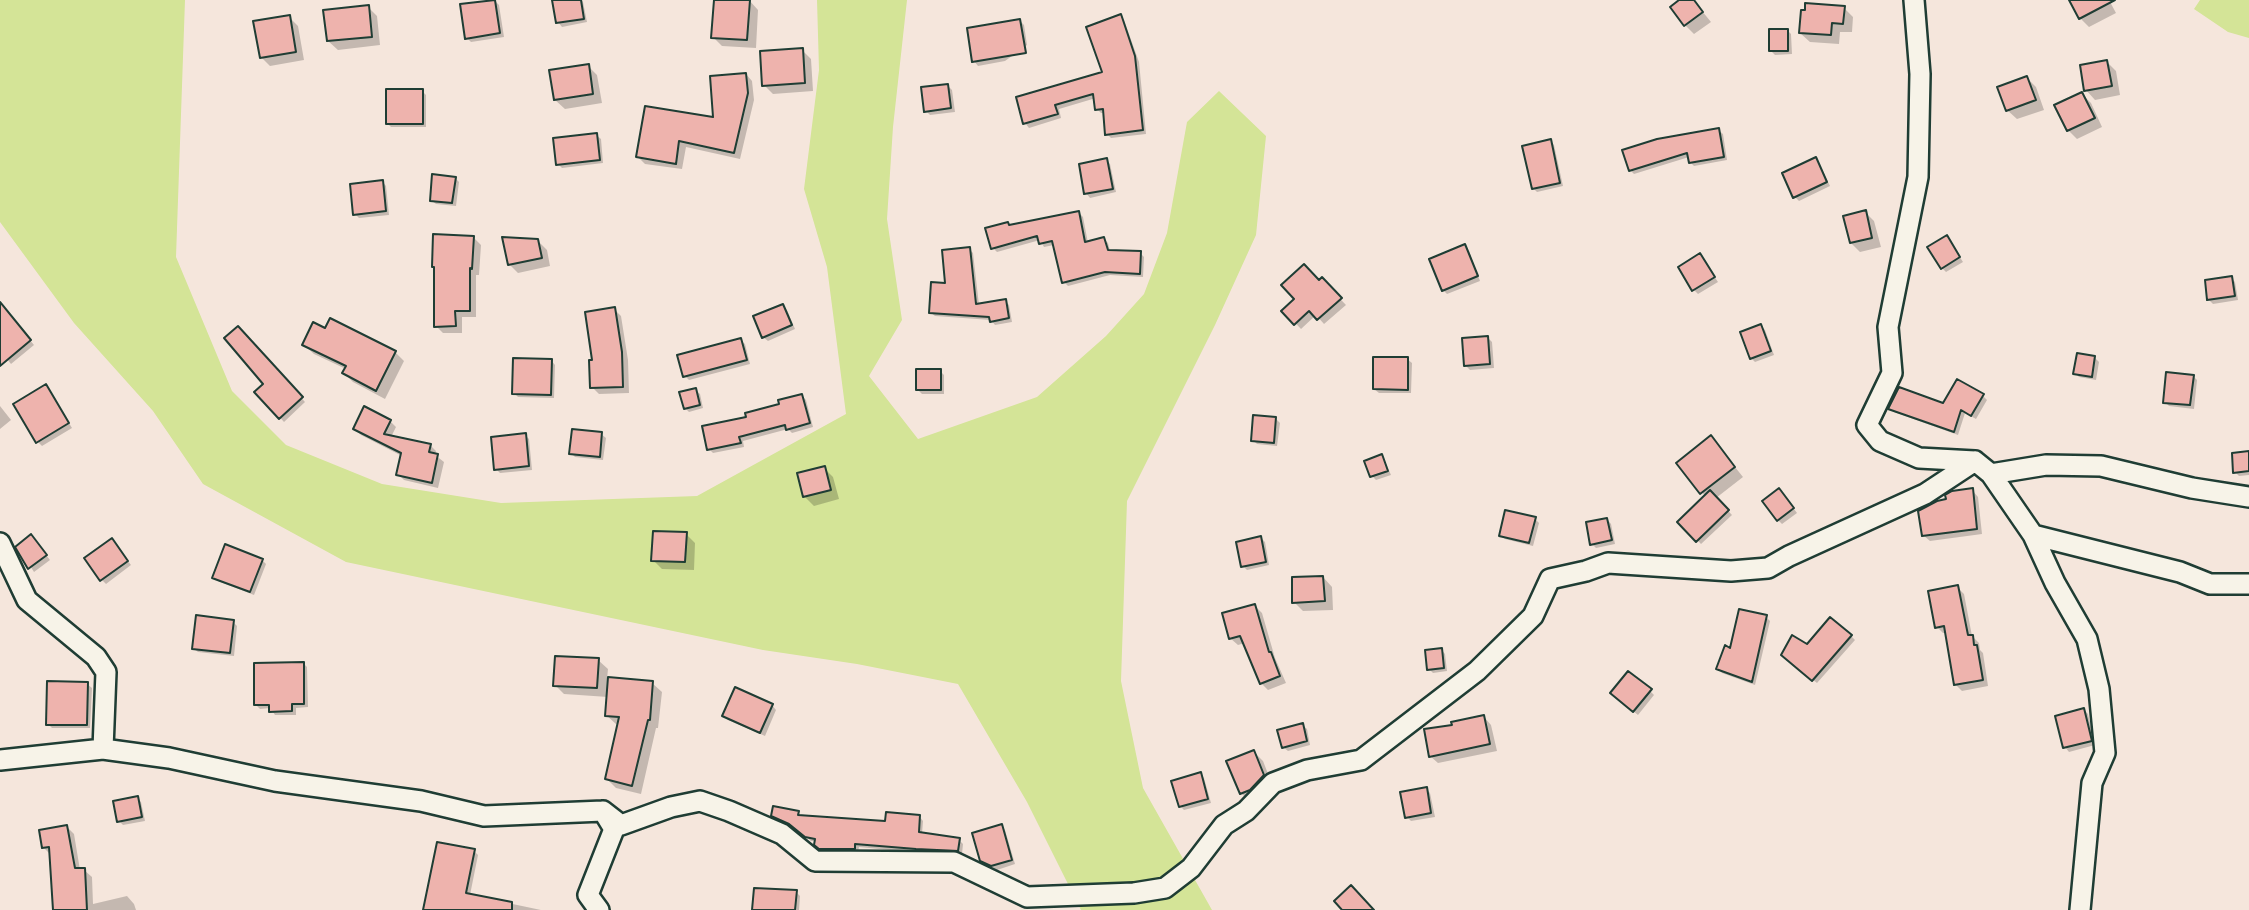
<!DOCTYPE html>
<style>
body{margin:0}
canvas{display:block;background:#f5e6dc}
</style>
<canvas width="2249" height="910"></canvas>
<script>
const g = document.querySelector('canvas').getContext('2d');
g.lineJoin = 'round';
function paint(path, color) { g.fillStyle = color; g.fill(path, 'evenodd'); }
function stroke(path, color, width, dash) { g.strokeStyle = color; g.lineWidth = width; g.lineCap = dash ? 'butt' : 'round'; g.setLineDash(dash || []); g.stroke(path); }
const green = new Path2D(`
 M0 0H185L176 257 232 391 286 445 382 484 501 503 697 496 846 414 827 267 804 189 819 70 817 0H907L893 127 887 219 902 320 869 376 918 439 1037 397 1106 336 1144 294 1167 233 1187 122 1219 91 1266 136 1256 235 1215 325 1127 501 1121 681 1143 788 1212 910H1081L1027 802 958 684 857 664 763 650 346 562 203 484 153 411 74 323 0 222Z
 M2200 0H2249V38L2228 32 2194 9Z`);
const shadow = new Path2D(`
 M565 0H582L583 2 587 22 562 27 558 22Z
 M716 0H749L758 10 756 48 722 46 713 37Z
 M1682 0H1693L1711 22 1694 34 1685 25Z
 M2071 0H2109L2116 13 2089 27 2080 18Z
 M495 1 499 5 504 37 471 42 467 38Z
 M368 7 377 16 380 45 338 50 328 41Z
 M1844 8 1853 17 1852 32H1840L1839 44 1810 42 1800 33Z
 M1120 16 1124 20 1139 62 1146 134 1111 138 1107 134 1105 113H1101L1097 109 1096 98 1059 109 1061 118 1029 128 1025 123 1104 73Z
 M289 17 298 26 304 60 270 66 261 57Z
 M1020 21 1024 25 1027 45 1005 61 978 66 974 61Z
 M1787 30 1791 34 1792 54 1775 55 1771 51Z
 M802 50 811 59 813 91 773 94 764 85Z
 M2107 62 2116 71 2120 95 2095 100 2086 90Z
 M588 66 597 75 602 103 565 109 555 100Z
 M746 74 752 81 754 100 740 159 686 147 682 169 645 164 638 157 715 119Z
 M2027 78 2036 87 2044 110 2017 119 2007 110Z
 M948 86 952 90 955 112 930 115 926 111Z
 M422 91 426 95V127H391L387 123Z
 M2082 94 2091 103 2102 127 2077 139 2068 130Z
 M1718 130 1723 134 1727 160 1694 166 1690 162 1689 157 1634 174 1630 170Z
 M596 135 601 139 603 163 562 168 558 164Z
 M1550 141 1554 145 1563 186 1537 192 1533 188Z
 M1815 159 1819 163 1830 186 1799 201 1795 197Z
 M1106 160 1110 164 1116 192 1090 198 1086 193Z
 M455 178 459 182 456 206 436 204 431 200Z
 M382 181 386 186 389 215 359 218 355 214Z
 M1865 212 1874 221 1881 247 1860 252 1851 243Z
 M1079 213 1083 217 1088 243 1104 239 1108 243 1110 251 1140 253 1144 257 1143 277 1110 275 1068 286 1064 282 1054 245 1044 247 1040 240 997 252 993 248 1010 227Z
 M1947 237 1963 262 1946 272 1942 268Z
 M474 238 481 245 479 275H476V317H462V333H443L436 326Z
 M538 241 547 250 550 266 518 273 509 264Z
 M1465 247 1469 251 1480 281 1447 294 1443 290Z
 M969 249 973 253 979 305 1005 301 1009 305 1012 322 995 325 991 320 935 316 930 312Z
 M1700 255 1718 282 1698 294 1694 290Z
 M2231 278 2235 282 2238 300 2213 304 2209 300Z
 M1322 280 1346 305 1324 324 1316 315 1301 329 1284 311Z
 M783 306 787 310 795 329 768 341 763 337Z
 M614 309 621 316 628 360 629 393 599 394 592 387 594 361Z
 M0 315H9L34 345 11 364 0 350Z
 M1761 326 1765 330 1774 355 1755 362 1751 358Z
 M238 329 305 402 284 422 257 392 265 384Z
 M1488 338 1492 342 1494 368 1470 370 1466 366Z
 M740 340 745 344 750 364 689 380 685 376Z
 M304 345 395 352 404 361 385 399 353 382 344 373 346 369 314 354Z
 M2095 358 2099 362 2096 380 2079 377 2075 373Z
 M1407 359 1412 363 1411 393H1379L1374 389Z
 M551 360 555 365 554 398 518 397 514 393Z
 M940 371 944 375V394H922L918 390Z
 M2193 376 2197 380 2194 409 2169 406 2165 402Z
 M49 390 72 428 42 446 38 442Z
 M695 390 700 394 703 408 689 412 685 408Z
 M802 396 806 400 813 427 792 433 788 429 743 441 744 447 713 453 709 449 748 418Z
 M1983 396 1987 400 1976 419 1965 413 1958 435 1894 412 1890 408 1944 405Z
 M0 406 11 420 0 429Z
 M1276 419 1280 423 1277 446 1257 444 1253 440Z
 M390 421 396 427 391 437 430 445 436 451 435 455 444 462 438 488 404 480 398 474 402 456 361 435 355 429Z
 M601 434 606 438 603 460 575 457 571 453Z
 M525 435 529 439 532 470 500 473 496 469Z
 M1719 447 1743 477 1716 498 1732 515 1701 544 1680 522 1706 497 1678 463Z
 M2249 453V475L2239 476 2235 472Z
 M1381 456 1385 461 1391 475 1376 480 1372 476Z
 M824 468 833 477 839 499 814 506 805 497 799 474Z
 M1972 490 1978 497 1982 534 1930 541 1923 535Z
 M1783 494 1797 513 1782 524 1778 520Z
 M1535 519 1539 523 1533 546 1505 539 1501 535Z
 M1607 519 1611 524 1615 544 1596 548 1592 544Z
 M686 534 695 543 694 570 662 569 653 560Z
 M1261 538 1265 542 1269 565 1247 570 1243 566Z
 M35 541 50 560 34 572 18 547Z
 M115 544 131 565 106 584 102 580Z
 M262 560 266 564 254 595 218 581 214 577Z
 M1323 577 1332 587 1333 610 1303 611 1294 602Z
 M1957 587 1964 594 1972 636 1979 643 1980 650 1983 653 1988 686 1962 691 1955 684 1947 633H1943L1937 627Z
 M1255 606 1262 613 1275 658 1286 683 1268 690 1261 683 1245 643 1238 645 1230 638Z
 M1766 617 1770 621 1755 685 1722 673 1718 669 1732 650Z
 M233 622 237 626 234 656 198 652 193 648Z
 M1851 636 1855 640 1817 683 1787 659 1808 646Z
 M1441 649 1445 654 1447 671 1433 673 1429 669Z
 M598 660 608 669 607 679 652 683 662 692 658 728H656L641 794 616 788 607 779 619 725 616 724 606 715 608 697 564 694 555 685Z
 M303 663 307 667 308 707 296 708V715H275L270 708 260 709 256 705Z
 M87 684 92 688 90 728H52L48 724Z
 M736 690 772 705 776 710 765 736 728 720 724 716Z
 M1650 691 1654 695 1638 715 1616 697Z
 M2084 710 2088 714 2095 745 2069 752 2065 747Z
 M1484 717 1491 725 1497 751 1438 763 1430 756 1454 726Z
 M1302 725 1307 729 1310 745 1288 751 1283 747Z
 M1254 752 1263 761 1272 784 1250 802 1241 793Z
 M1200 774 1204 778 1211 803 1184 810 1180 806Z
 M1426 789 1430 793 1435 817 1411 821 1407 817Z
 M137 798 141 802 145 821 123 825 119 821Z
 M798 812 803 818 887 823 919 816 923 821 922 834 959 840 963 844 962 854 921 853 859 847 858 852H825L816 844V841H811L796 828 777 820 773 815Z
 M66 826 74 834 80 870H84L92 877 93 904 127 896 134 904 136 910H55L51 855 44 848Z
 M1001 826 1005 830 1015 864 997 870 982 860Z
 M474 851 478 855 470 895 541 910H425Z
 M796 892 800 896 799 910H754Z`);
const building = new Path2D(`
 M495 0 500 33 465 39 460 4Z
 M552 0H581L584 19 556 23Z
 M714 0H750L747 40 711 38Z
 M1679 0H1694L1703 12 1684 26 1670 7Z
 M2069 0H2115L2079 19Z
 M1805 3 1845 6 1843 24 1832 23 1831 35 1799 33 1801 10H1805Z
 M369 5 372 37 327 41 323 10Z
 M1121 14 1135 56 1143 130 1105 135 1103 109 1095 110 1093 94 1055 105 1058 114 1023 124 1016 97 1102 72 1086 27Z
 M290 15 296 52 260 58 253 21Z
 M1020 19 1026 53 972 62 967 28Z
 M1769 29H1788V51H1769Z
 M803 48 805 83 762 86 760 51Z
 M2107 60 2112 86 2084 91 2080 65Z
 M589 64 593 94 554 100 549 70Z
 M746 73 748 93 734 153 679 141 676 164 636 157 645 106 713 117 710 76Z
 M2027 76 2036 100 2006 111 1997 87Z
 M948 84 951 108 924 112 921 87Z
 M386 89H423V124H386Z
 M2082 92 2095 118 2067 131 2054 105Z
 M1719 128 1724 157 1689 163 1687 153 1629 171 1622 150 1657 139Z
 M597 133 600 160 556 165 553 138Z
 M1551 139 1560 183 1532 189 1522 146Z
 M1816 157 1827 182 1793 198 1782 173Z
 M1107 158 1113 189 1084 194 1079 164Z
 M432 174 456 177 452 203 430 201Z
 M383 180 386 211 353 215 350 184Z
 M1866 210 1872 238 1850 243 1843 216Z
 M1079 211 1085 242 1104 237 1108 250 1141 251 1140 274 1105 272 1062 283 1052 241 1039 244 1037 236 991 249 985 228 1008 222 1009 225Z
 M433 234 474 236 472 269 470 268V311H455L456 326 434 327V267H432Z
 M1947 235 1960 257 1941 269 1927 247Z
 M502 237 538 239 542 258 508 265Z
 M1465 244 1478 276 1442 291 1429 259Z
 M970 247 976 304 1006 299 1009 318 990 322 989 317 929 313 931 282 945 283 942 250Z
 M1700 253 1715 277 1692 291 1678 267Z
 M1304 264 1319 280 1322 277 1342 298 1317 320 1309 311 1294 325 1281 311 1294 299 1281 285Z
 M2232 276 2235 296 2207 300 2205 280Z
 M0 302 31 340 0 366Z
 M783 304 792 325 762 338 753 316Z
 M615 307 622 352 623 387 590 388 589 360H592L585 312Z
 M330 318 396 351 376 391 342 373 346 366 302 345 313 322 325 328Z
 M1761 324 1771 351 1750 359 1740 332Z
 M238 326 303 397 279 419 254 392 263 384 224 338Z
 M1488 336 1490 364 1464 366 1462 338Z
 M741 338 747 360 683 377 677 355Z
 M2077 353 2095 356 2092 377 2073 374Z
 M1373 357H1408V390L1373 389Z
 M513 358 552 359 551 395 512 394Z
 M916 369H941V390H916Z
 M2166 372 2194 375 2190 405 2163 403Z
 M1957 379 1984 394 1971 416 1961 410 1954 432 1888 409 1899 387 1943 403Z
 M46 384 69 423 36 443 13 404Z
 M696 388 700 405 684 409 679 392Z
 M802 394 810 423 786 430 785 425 739 437 741 443 707 450 702 426 746 417 745 413 779 404 778 400Z
 M364 406 391 420 384 434 431 444 429 452 438 454 432 483 396 475 401 453 353 429Z
 M1253 415 1276 417 1274 443 1251 441Z
 M572 429 602 432 600 457 569 454Z
 M526 433 529 466 494 470 491 437Z
 M1711 435 1735 467 1700 494 1676 463Z
 M2249 451V471L2233 473 2232 453Z
 M1382 454 1388 471 1370 477 1364 461Z
 M825 466 831 490 803 497 797 473Z
 M1779 488 1794 508 1777 521 1762 501Z
 M1973 488 1977 529 1922 536 1918 511 1937 501 1946 499 1945 495 1952 491Z
 M1710 490 1729 510 1696 542 1677 522Z
 M1505 510 1536 517 1529 543 1499 536Z
 M1607 518 1612 540 1590 545 1586 522Z
 M653 531 687 532 685 562 651 561Z
 M31 534 47 555 28 569 15 547Z
 M1261 536 1266 562 1241 567 1236 542Z
 M112 538 128 561 100 581 84 558Z
 M225 544 263 559 250 592 212 578Z
 M1323 576 1325 601 1292 603V577Z
 M1958 585 1968 635H1973L1974 645H1977L1983 680 1954 685 1944 626 1935 628 1928 591Z
 M1255 604 1269 652H1271L1280 676 1260 684 1240 636 1229 639 1222 613Z
 M1739 609 1767 615 1752 682 1716 669 1725 645 1730 648Z
 M196 615 234 620 230 653 192 649Z
 M1830 617 1852 635 1812 681 1781 655 1792 635 1807 644Z
 M1442 648 1444 668 1427 670 1425 650Z
 M555 656 599 658 597 688 553 686Z
 M304 662V704H292V711L269 712V705H254V663Z
 M1628 671 1652 689 1633 712 1610 693Z
 M608 677 653 681 650 720H648L632 786 605 779 619 717 605 716Z
 M47 681 88 682 87 725H46Z
 M735 687 773 704 760 733 722 716Z
 M2084 708 2092 741 2063 748 2055 716Z
 M1484 715 1490 744 1429 757 1424 729 1452 725 1451 722Z
 M1303 723 1307 741 1282 748 1277 730Z
 M1254 750 1264 775 1250 790 1240 794 1226 761Z
 M1201 772 1208 799 1179 807 1171 781Z
 M1427 787 1431 813 1405 818 1400 792Z
 M138 796 142 817 117 822 113 801Z
 M773 806 799 811 798 815 885 821 886 812 920 815 919 832 960 838 958 851 916 849 855 844V849H819L814 845 815 839 805 837 789 824 771 816Z
 M1002 824 1012 860 991 866 980 861 972 833Z
 M67 825 75 868H85L87 910H53L49 847 42 848 39 830Z
 M437 842 475 849 466 893 512 902V910H423Z
 M1351 885 1374 910H1342L1334 901Z
 M754 888 797 890 795 910H752Z`);
const street = new Path2D(`
 M1914 0 1920 74 1918 177 1888 327 1892 373 1867 425 1880 441 1919 458 1975 461
 M1991 474 2033 535 2180 572 2210 584H2249
 M2033 535 2055 583 2087 639 2099 689 2105 753 2092 783 2080 910
 M0 543 27 600 96 657 106 672 103 749
 M0 760 103 749 169 758 275 781 421 801 484 816 603 811 614 829 588 895 599 910
 M603 811 621 825 671 807 700 801 729 811 782 834 815 861 954 862 1027 897 1134 893 1165 888 1191 868 1224 825 1246 811 1273 783 1307 770 1361 760 1477 671 1533 616 1550 579 1586 571 1608 563 1731 571 1768 568 1789 556 1925 494 1975 461 1991 474 2046 465 2101 466 2192 488 2249 497`);
paint(green, '#d4e497');
paint(shadow, '#0003');
paint(building, '#eeb3ad');
stroke(building, '#1f3d34', 2);
stroke(street, '#1f3d34', 24);
stroke(street, '#f7f3e8', 19);
</script>
